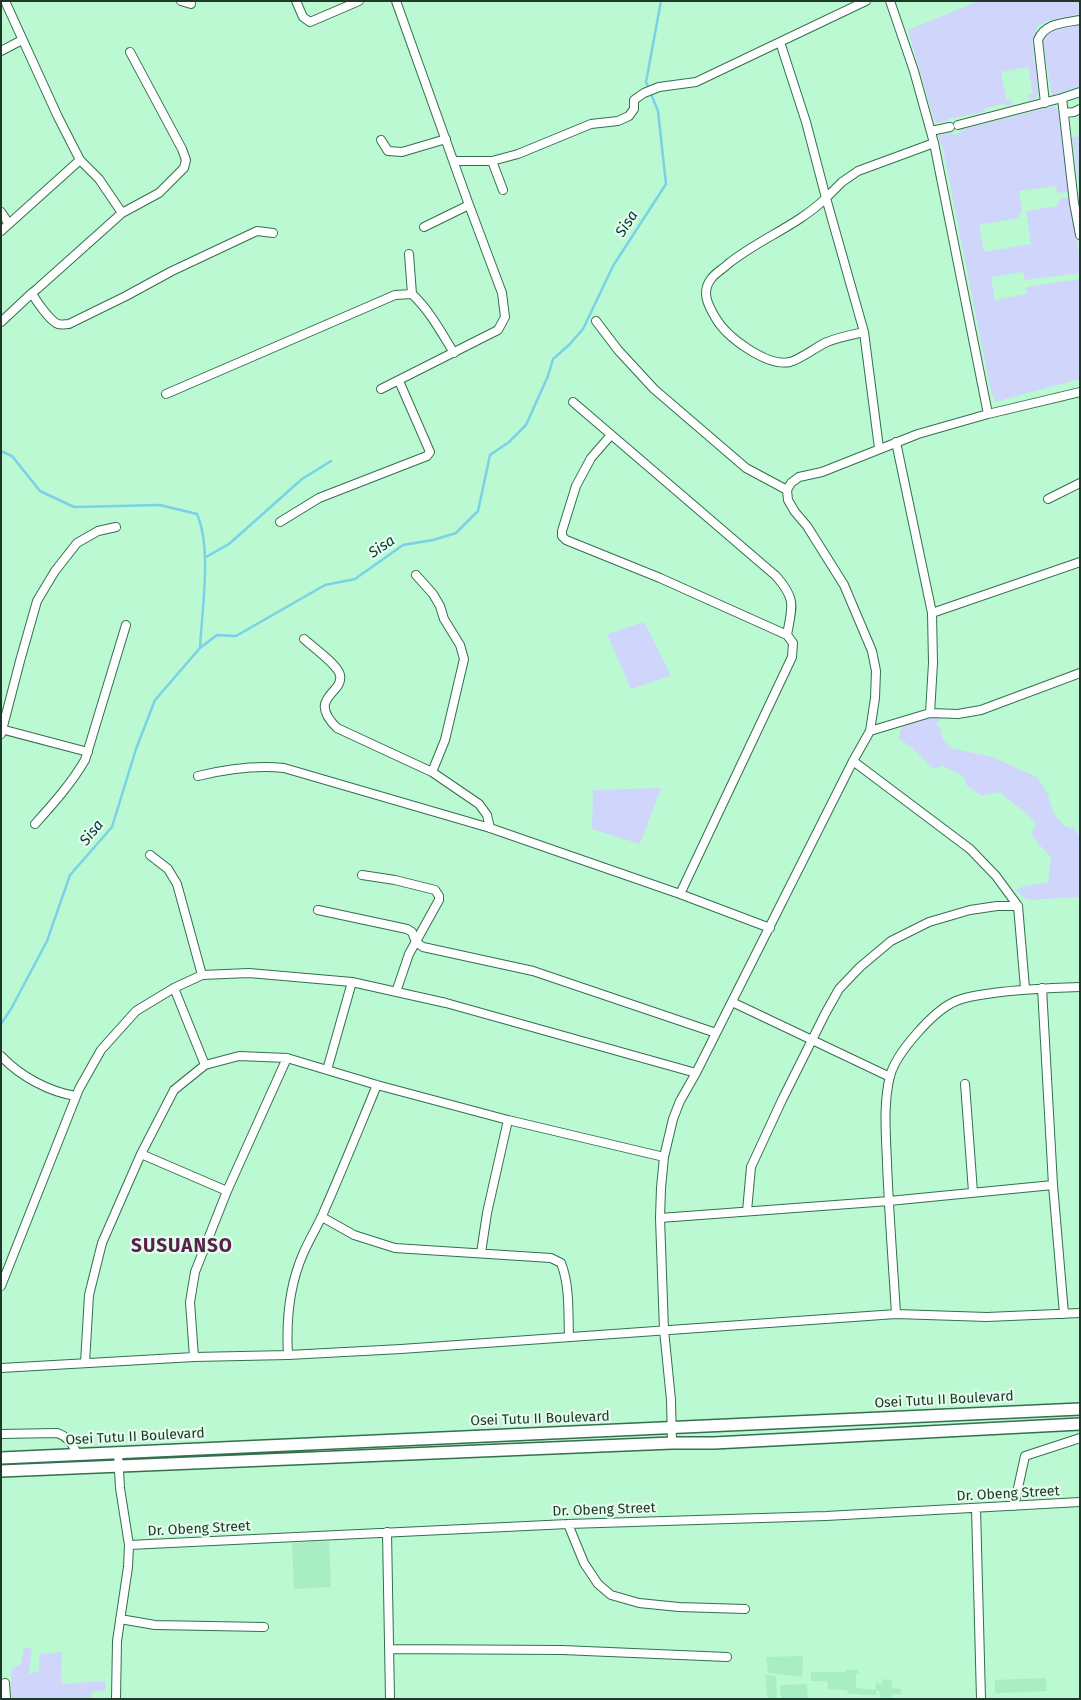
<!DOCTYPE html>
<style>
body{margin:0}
#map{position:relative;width:1081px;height:1700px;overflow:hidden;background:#bbf9d2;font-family:"Fira Sans",sans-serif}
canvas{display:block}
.frame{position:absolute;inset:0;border:2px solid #20382a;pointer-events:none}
</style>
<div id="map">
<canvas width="1081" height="1700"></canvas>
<div class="frame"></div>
</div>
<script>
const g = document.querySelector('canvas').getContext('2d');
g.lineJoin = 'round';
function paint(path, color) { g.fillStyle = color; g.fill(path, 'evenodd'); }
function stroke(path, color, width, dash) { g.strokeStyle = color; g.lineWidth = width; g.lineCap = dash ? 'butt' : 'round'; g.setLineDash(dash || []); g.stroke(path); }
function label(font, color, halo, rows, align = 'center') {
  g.font = font + ' "Fira Sans",sans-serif'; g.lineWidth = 4.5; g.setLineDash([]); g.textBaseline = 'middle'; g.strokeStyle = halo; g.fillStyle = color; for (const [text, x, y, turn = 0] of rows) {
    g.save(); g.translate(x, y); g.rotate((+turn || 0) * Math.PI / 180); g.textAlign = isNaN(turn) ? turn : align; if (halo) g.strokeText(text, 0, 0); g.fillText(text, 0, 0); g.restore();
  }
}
const built = new Path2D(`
 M329 1541 331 1587 294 1589 292 1543Z
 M803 1656 802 1677 768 1673 766 1657Z
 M847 1670H857L859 1673 856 1674V1688L875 1690 876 1683 882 1684V1679L892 1681V1688L901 1689V1695L892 1694 891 1699 880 1697 879 1690 876 1691V1695L848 1694 847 1690 828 1689 827 1681H811V1672H845Z
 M765 1675 776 1676 777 1699H768Z
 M1046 1678 1047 1691 995 1693V1680Z
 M807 1684 808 1699H781L780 1685Z`);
const green = new Path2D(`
 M978 1H1080V14L1047 21 1038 26 1032 41 1039 92 1036 98 1029 100 1028 95 1033 94 1028 67 1001 72 1006 99H1010L1013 104 1007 106 1004 104 986 108 984 112 948 119V121L935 123 908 30Z
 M1080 22V86L1052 96 1042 37 1051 29Z
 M1054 106 1059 110 1068 190 1067 192 1060 193 1057 192 1056 186 1019 191 1022 211 1018 218 979 225 984 252 1031 244 1026 211 1058 206V201C1061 198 1066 197 1070 199L1080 261V273L1025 280 1023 272 991 277 995 300 1027 294 1026 287 1080 279V379L995 402 990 387 943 149 938 136 951 132 952 135 961 133 960 130Z
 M1079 136 1080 139V191L1072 137Z
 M644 622 671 676 631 689 607 634Z
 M924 716H945L936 723 940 728 943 740 951 748 992 757 1037 777 1047 792 1053 812 1064 826 1075 829 1080 838V897L1028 900 1015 890 1022 887 1048 882 1051 857 1036 841 1031 833 1036 824 1027 814 999 792 982 796 967 786 963 776 942 766 934 769C922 759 913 746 899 739 898 725 913 720 924 716Z
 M661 788 640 844 592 829 593 790Z
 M24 1647 32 1649 29 1674 39 1671V1654L62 1652 61 1684 105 1681 106 1690 92 1692 91 1699H10L12 1668 21 1664Z`);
const stream = new Path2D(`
 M1 451 12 456 40 491 74 507 160 505 197 514C212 549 202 608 200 648
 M206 557 229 544 302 479 331 461
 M1 1024 11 1009 47 941 70 875 112 827 136 749 155 700 200 648 217 635 236 636 325 585 355 579 403 545 433 540 456 533 478 511 490 455 509 442 526 425 548 376 553 359 569 345 583 329 613 266 666 184 658 111 646 82 661 1`);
const minor = new Path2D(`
 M5 1 58 117 80 160 99 179 122 213
 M181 1 191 4
 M296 1 303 17 310 22 359 1
 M780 42 806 122 826 198C797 226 759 239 728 264 723 269 715 273 711 279 701 292 708 305 715 317 726 337 767 367 790 362 801 359 816 347 827 342 839 337 851 335 864 332
 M1 51 22 40
 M130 52 182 149 186 160 184 168 159 193 122 213 37 289 32 293C36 301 49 319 56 323 60 326 65 324 69 324L126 296 172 271 257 231 273 233
 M1062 98 1074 203 1080 235
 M1045 103 1038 40C1045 23 1063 23 1080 20
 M1064 113 1074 112 1080 109
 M958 125 1062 98 1080 92
 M931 131 950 127
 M381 140 388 151 402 152 446 139
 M454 161H492L518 154 591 124 618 121 629 116 634 109V100L644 93 659 87 696 82 866 1
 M492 161 503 190
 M1 212 9 224
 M424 227 469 205
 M1 231 80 160
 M409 254 412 294
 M596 321 618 350 654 389 746 468 787 490
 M1 322 32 293
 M381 389 498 330 505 317 502 293 469 205 396 1
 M166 394 395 295 412 294C430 311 441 332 454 353
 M573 402 776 576C797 600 792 606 787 635
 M988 414 1080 392
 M611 435 591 458 576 486 562 531V536L566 540 660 578 787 635 793 643 792 657 680 894
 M896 442 932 613 933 663 930 713
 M879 448 864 332 826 198 842 182 858 171 934 143
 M1048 499 1080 483
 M280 522 319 498 427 456 430 452 399 381
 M416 575 433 594 440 606 444 619 460 645 464 659 445 740 432 772
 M932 613 1080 562
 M304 639C313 647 338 665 340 675 344 694 306 697 337 728L432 772 479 804 487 815 490 828
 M1 729 88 752
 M870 731 930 713 958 714 981 710 1080 673
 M1 734 20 661 37 601 55 571 77 543 98 531 116 527
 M853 761 970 849 996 876 1018 906 1025 988
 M198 776C227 769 255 765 284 768L490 828 680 894 770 928
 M35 824C53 804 71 784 85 760L126 625
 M150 855 168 869 177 884 202 975
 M362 875 395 880 435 890 439 896V900L409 954 396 992
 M318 910 407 929 412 932 416 942 423 947 533 971 716 1033
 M174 988 205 1065
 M1042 988 1053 1185 1064 1314
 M732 1002 890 1077
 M1 1056C20 1076 49 1092 76 1096
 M327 1070 352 982
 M965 1084 973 1192
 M141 1154 227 1191
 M747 1211 751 1167 782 1100 825 1014 839 989 860 967 891 941 929 922 970 910 997 906H1018
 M322 1217 354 1235 395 1248 551 1258 561 1263C570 1286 568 1312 569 1336
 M660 1218 889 1201 1053 1185
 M481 1253 487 1213 508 1120
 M1 1286 79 1089 101 1050 136 1011 174 988 202 975 249 973 352 982 446 1003 696 1073
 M896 1314C893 1264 889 1214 887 1163 886 1135 883 1104 890 1076 896 1053 934 1010 956 1001 968 996 980 995 993 993 1022 989 1050 988 1080 987
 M288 1355C286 1320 289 1286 303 1254 310 1238 319 1224 325 1209 343 1168 360 1126 377 1085
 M194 1357 190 1302 195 1272 227 1191 287 1058
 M85 1363 89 1295 102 1243 141 1154 174 1090 205 1065 239 1056 287 1058 377 1085 508 1120 664 1157
 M1 1368 194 1357 288 1355 401 1349 896 1314 987 1317 1080 1313
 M1 1434 57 1433C69 1437 72 1444 78 1455
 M672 1443 671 1400 664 1330 660 1218 661 1188 664 1157 673 1119 680 1101 696 1073 853 761 870 731 875 698 876 671 872 651 844 585 807 526 795 512 788 500 787 490 791 483 799 477 822 472 918 434 988 414 934 143 914 71 890 1
 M1014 1506 1025 1456 1080 1438
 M976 1508 981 1699
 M568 1524 584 1563 598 1584 611 1595 639 1603 679 1607 745 1609
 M387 1532 390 1699
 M129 1545 568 1524 826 1516 1080 1502
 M120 1619 155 1625 264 1627
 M390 1649 562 1650 727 1657
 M5 1683 6 1699
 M116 1699 117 1641 128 1567 129 1545 120 1488 118 1453`);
const highway = new Path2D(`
 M1 1458 1080 1409
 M1 1471 672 1443H714L1080 1424`);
const streetNames = [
 ["Osei Tutu II Boulevard",944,1400,-3],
 ["Osei Tutu II Boulevard",540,1419,-2],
 ["Osei Tutu II Boulevard",135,1437,-3],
 ["Dr. Obeng Street",1008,1494,-3],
 ["Dr. Obeng Street",604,1510,-2],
 ["Dr. Obeng Street",199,1529,-3]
];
const waterNames = [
 ["Sisa",627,224,-57],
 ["Sisa",382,547,-34],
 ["Sisa",92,833,-51]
];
const districtNames = [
 ["SUSUANSO",182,1247]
];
paint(built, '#a8edc3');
paint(green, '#d0d6fb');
stroke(stream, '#7ad1e8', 2.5);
stroke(minor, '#346f4e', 10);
stroke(highway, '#346f4e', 14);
stroke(minor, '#fff', 8);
stroke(highway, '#fff', 11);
label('14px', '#20382a', '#e4fcec', streetNames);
label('italic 15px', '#07333d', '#e4fcec', waterNames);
g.letterSpacing = '1px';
label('bold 19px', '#58204b', '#e4fcec', districtNames);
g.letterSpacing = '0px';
</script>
